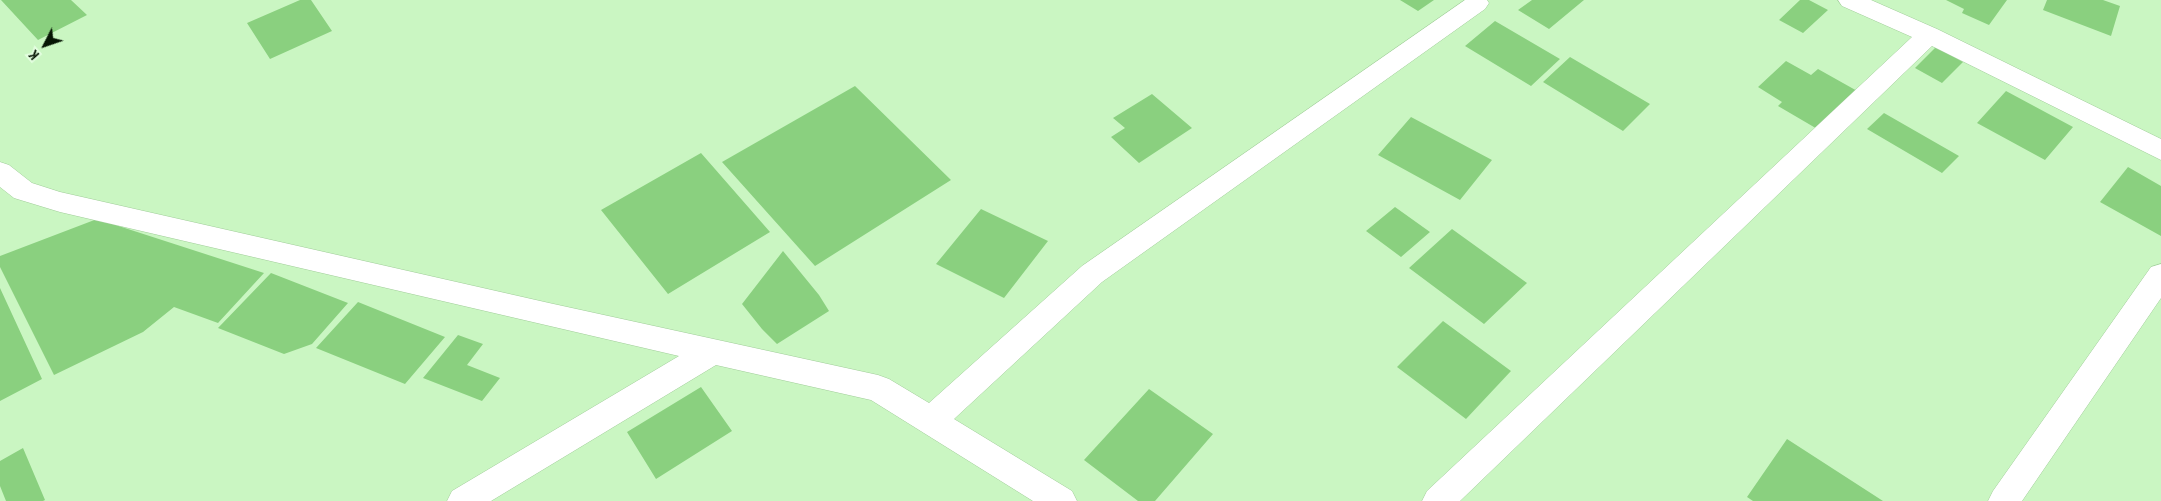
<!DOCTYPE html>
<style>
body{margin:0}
#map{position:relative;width:2161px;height:501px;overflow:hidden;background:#caf6c2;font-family:"PT Sans Narrow",sans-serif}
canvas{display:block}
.north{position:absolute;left:20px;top:20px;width:50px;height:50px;-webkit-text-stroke:4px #e3fedf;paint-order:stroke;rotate:229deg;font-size:14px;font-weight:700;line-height:20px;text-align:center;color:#061504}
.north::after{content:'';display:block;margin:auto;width:18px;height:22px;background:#061504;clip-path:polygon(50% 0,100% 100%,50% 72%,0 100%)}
</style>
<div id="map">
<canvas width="2161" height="501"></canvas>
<div class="north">K</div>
</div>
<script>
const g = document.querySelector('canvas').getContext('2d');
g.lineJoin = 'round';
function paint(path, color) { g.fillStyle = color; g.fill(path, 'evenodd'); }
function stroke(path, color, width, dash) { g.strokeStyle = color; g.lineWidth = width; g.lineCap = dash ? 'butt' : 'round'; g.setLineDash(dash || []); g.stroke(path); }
const building = new Path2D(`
 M1 0H71L87 15 38 40Z
 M300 0H311L332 31 270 59 247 23Z
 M1400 0H1434L1418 11Z
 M1532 0H1584L1549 29 1518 10Z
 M1800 0H1809L1828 10 1803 33 1779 20Z
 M1946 0H2007L1989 25 1962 13 1964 9Z
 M2047 0H2103L2120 6 2111 36 2043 10Z
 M1495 21 1560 59 1531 86 1465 46Z
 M1936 47 1963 62 1942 83 1915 68Z
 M1570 57 1650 104 1623 131 1543 82Z
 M1786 61 1811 75 1818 69 1859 92 1819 130 1778 106 1782 102 1758 87Z
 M855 86 951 180 815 266 722 162Z
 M2006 91 2073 127 2045 160 1977 123Z
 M1152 94 1192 128 1139 163 1111 137 1125 128 1113 118Z
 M1884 113 1959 156 1942 173 1867 129Z
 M1411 117 1492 160 1460 200 1378 155Z
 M701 153 770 232 668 294 601 210Z
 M2128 167 2161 186V236L2100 202Z
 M1395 207 1430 232 1401 257 1366 231Z
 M981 209 1048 241 1004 298 936 264Z
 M97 219 264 273 218 323 174 307 143 332 54 375 0 267V256Z
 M1452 229 1527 283 1484 324 1409 268Z
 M783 251 819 295 829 311 777 344 762 329 742 304Z
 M271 273 348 303 312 344 284 354 218 328Z
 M0 288 42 379 0 401Z
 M358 302 445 337 405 384 316 348Z
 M1443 321 1511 371 1466 419 1397 367Z
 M458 335 483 344 467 365 500 378 482 401 423 378Z
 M701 387 732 431 656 479 627 432Z
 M1149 389 1213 434 1155 501H1138L1084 460Z
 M1787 439 1883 501H1753L1747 497Z
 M23 448 45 500 43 501H6L0 486V461Z`);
const minor = new Path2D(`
 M1465 0H1487L1489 3 1485 9 1102 282 954 419 1072 491 1077 501H1033L871 400 716 365 491 501H447L452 491 679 356 60 212 14 198 0 187V162L9 165 32 183 60 192 549 303 878 375 889 379 929 403 1082 266Z
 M1838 0H1871L1937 29 2161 139V160L1932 46 1460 501H1422L1427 491 1912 37 1842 6Z
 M2161 264V298L2022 501H1988L1993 491 2151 267Z`);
paint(building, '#8ad07f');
stroke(minor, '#a0cc99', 1);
paint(minor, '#fff');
</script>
